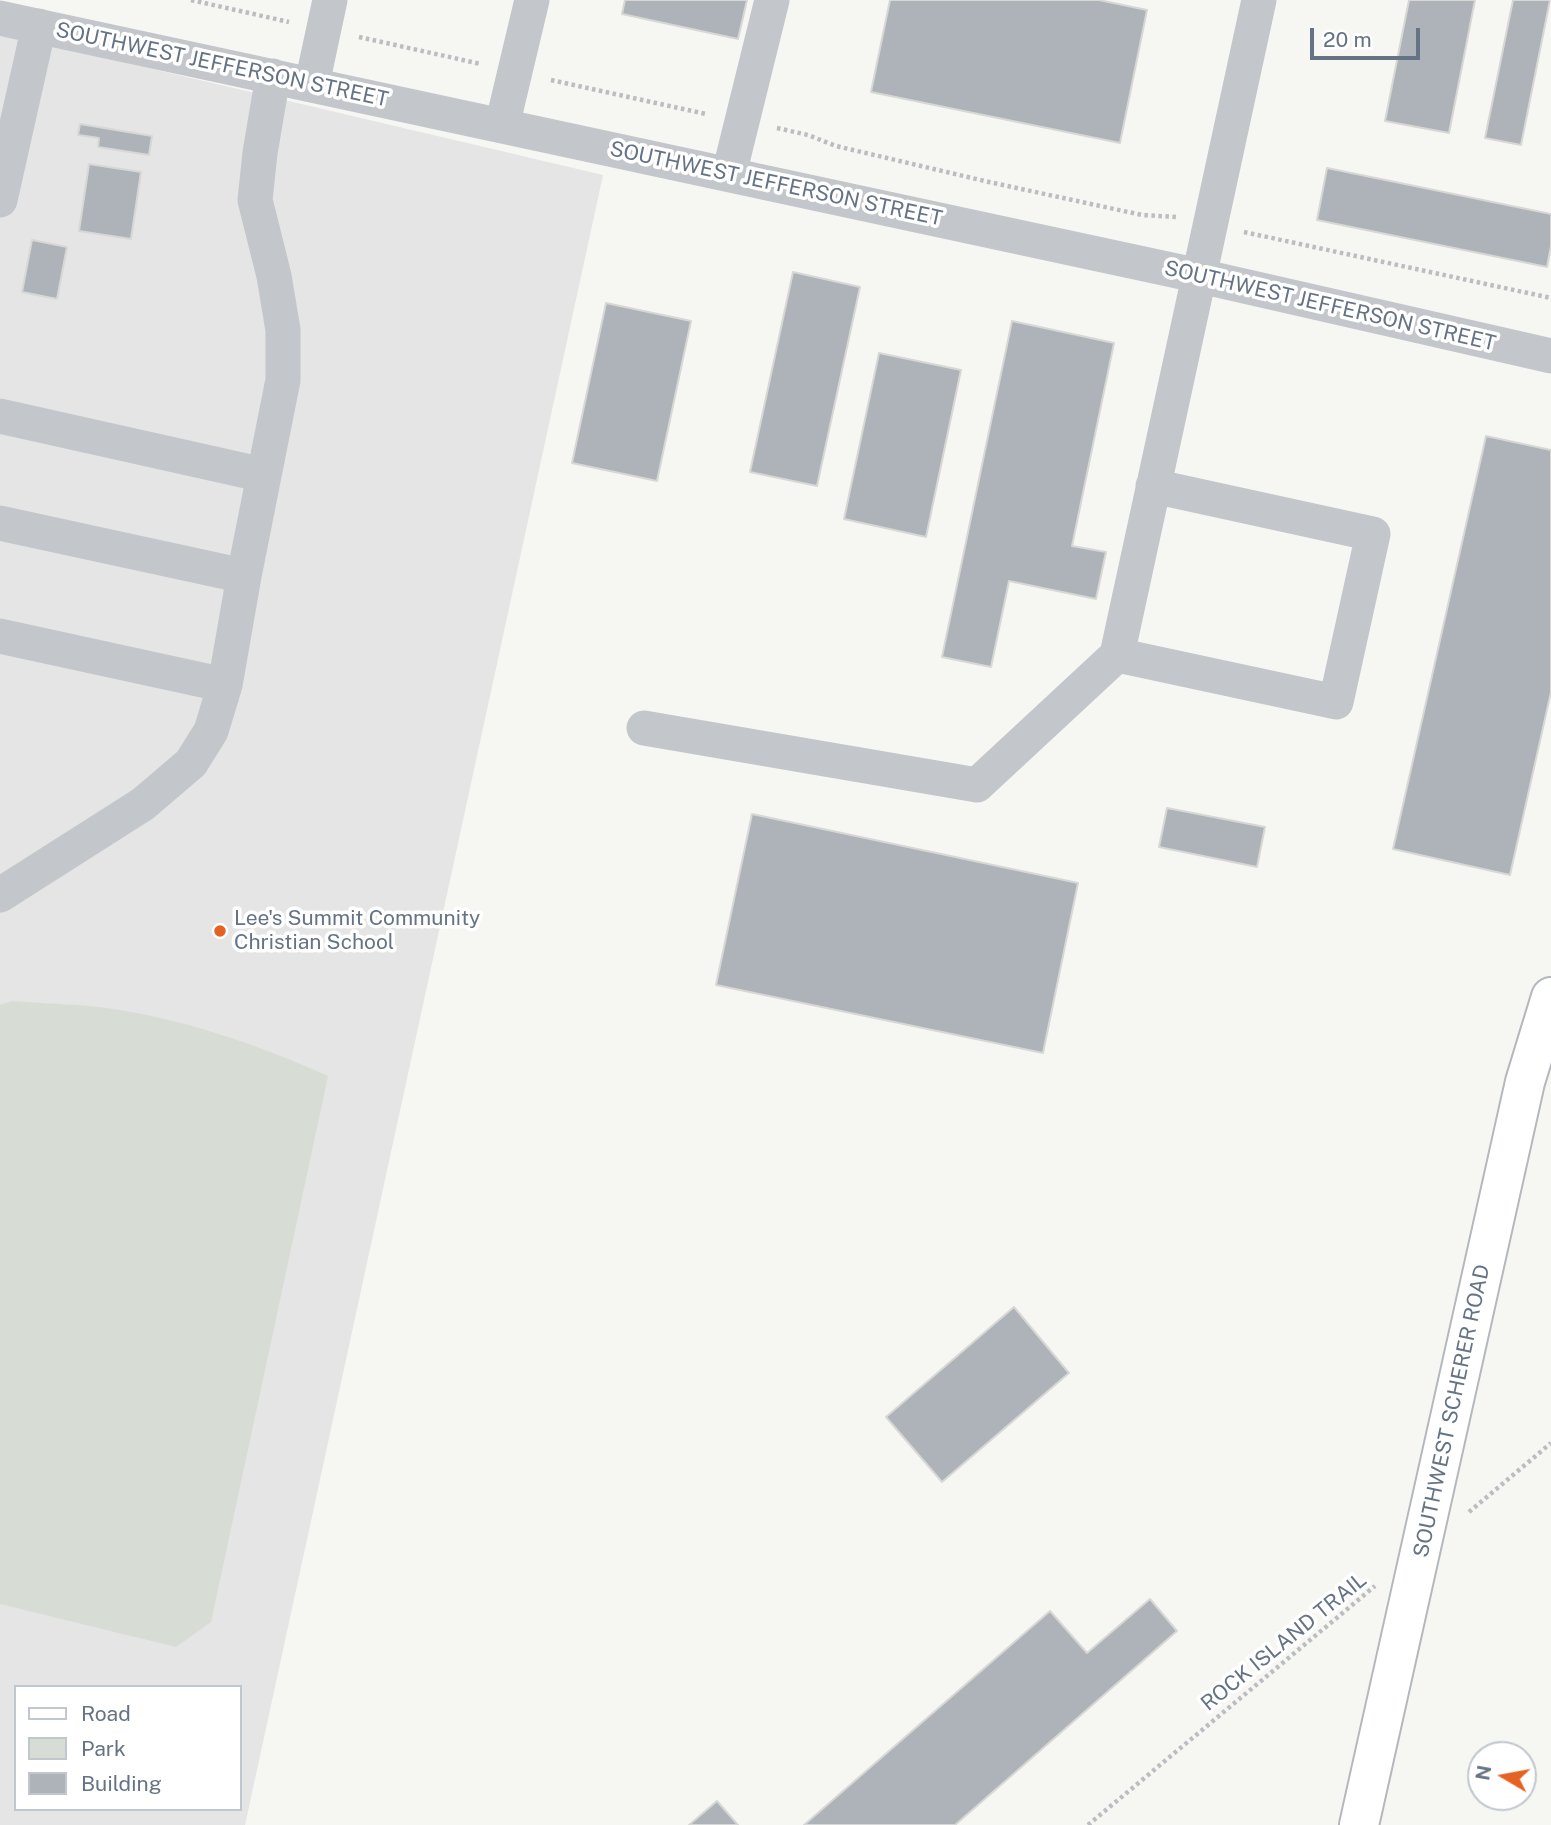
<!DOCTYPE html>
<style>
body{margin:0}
#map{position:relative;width:1551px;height:1825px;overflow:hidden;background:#f6f6f3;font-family:"Public Sans",sans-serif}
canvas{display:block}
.legend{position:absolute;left:14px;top:1685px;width:228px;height:126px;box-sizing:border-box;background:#fff;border:2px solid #c1c7ce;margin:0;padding:9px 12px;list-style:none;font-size:21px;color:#657384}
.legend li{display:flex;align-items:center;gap:14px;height:35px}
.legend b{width:35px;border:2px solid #c1c7ce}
.north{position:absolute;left:1467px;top:1741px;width:70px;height:70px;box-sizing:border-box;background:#fff;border:2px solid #c1c7ce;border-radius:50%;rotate:280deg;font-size:19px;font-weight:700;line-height:28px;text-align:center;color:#657384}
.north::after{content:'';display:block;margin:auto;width:24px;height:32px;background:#e66223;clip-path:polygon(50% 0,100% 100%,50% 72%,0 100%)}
.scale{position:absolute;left:1310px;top:28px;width:110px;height:32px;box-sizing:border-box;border:4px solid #657384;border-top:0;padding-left:9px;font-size:21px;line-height:24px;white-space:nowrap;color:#657384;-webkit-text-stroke:5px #fff;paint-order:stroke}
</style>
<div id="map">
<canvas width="1551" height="1825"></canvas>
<ul class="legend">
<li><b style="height:9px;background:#fff"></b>Road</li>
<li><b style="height:19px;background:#d7ddd4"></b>Park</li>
<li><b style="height:19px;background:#adb3b9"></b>Building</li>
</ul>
<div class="north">N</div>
<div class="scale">20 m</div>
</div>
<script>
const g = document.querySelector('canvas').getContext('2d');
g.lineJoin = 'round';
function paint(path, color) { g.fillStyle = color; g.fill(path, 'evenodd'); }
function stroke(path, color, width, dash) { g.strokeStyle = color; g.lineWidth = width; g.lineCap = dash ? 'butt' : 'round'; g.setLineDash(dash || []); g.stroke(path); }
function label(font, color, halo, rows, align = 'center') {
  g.font = font + ' "Public Sans",sans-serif'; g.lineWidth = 7; g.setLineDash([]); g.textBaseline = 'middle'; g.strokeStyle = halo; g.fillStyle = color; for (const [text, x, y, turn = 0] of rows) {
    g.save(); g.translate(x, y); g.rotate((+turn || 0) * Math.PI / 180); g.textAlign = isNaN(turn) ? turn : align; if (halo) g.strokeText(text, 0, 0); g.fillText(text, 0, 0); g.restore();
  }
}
const built = new Path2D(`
 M0 33 603 175 245 1825H0ZM16 1687H240V1809H16Z`);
const green = new Path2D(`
 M12 1001C46 1004 81 1004 114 1009 189 1021 259 1045 328 1076L211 1622 176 1647 0 1604V1005Z`);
const building = new Path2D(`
 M625 0H747L738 39 622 14Z
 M890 0H1099L1147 10 1120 143 871 92Z
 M1409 0H1475L1449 133 1385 121Z
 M1513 0H1550L1521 145 1485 138Z
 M80 124 152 136 149 155 98 147 99 138 78 135Z
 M89 164 141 172 131 239 79 231Z
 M1327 168 1551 214V246L1547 267 1317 220Z
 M32 240 67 247 57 299 22 292Z
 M793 272 860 287 817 486 750 472Z
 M606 303 691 321 657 481 572 463Z
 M1012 321 1114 343 1072 546 1106 552 1096 599 1009 581 991 667 942 657Z
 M879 353 961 370 926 537 844 519Z
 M1486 436 1551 450V692L1510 875 1393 849Z
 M1167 808 1265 827 1257 867 1159 847Z
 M752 814 1078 883 1043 1053 716 985Z
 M1014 1307 1069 1373 942 1482 886 1417Z
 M1150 1599 1177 1631 955 1825H804L1050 1611 1087 1653Z
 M717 1801 738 1825H689Z`);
const path = new Path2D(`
 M191 0 289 22
 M359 37 481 64
 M551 80 706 114
 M777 128 808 135 836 146 989 182 1142 215 1177 217
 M1244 232 1551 298
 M1469 1512 1551 1443
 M1088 1825 1375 1586`);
const minor = new Path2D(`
 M0 18 1200 276 1551 356
 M312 84 330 0
 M502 126 532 0
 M729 174 772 0
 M0 200 39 26
 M0 416 264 475
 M0 523 244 576 283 380V330L274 276 255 200 260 153 273 76
 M0 636 225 685 244 576
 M1117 655 1336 702 1373 534 1153 486
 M644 728 977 785 1117 655 1259 0
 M0 895 143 804 191 763 211 731 225 685`);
const major = new Path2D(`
 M1359 1825 1525 1082 1551 997`);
const markers = [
 [220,931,7,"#e66223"]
];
const streetNames = [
 ["SOUTHWEST JEFFERSON STREET",222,65,12],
 ["SOUTHWEST JEFFERSON STREET",776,184,12],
 ["SOUTHWEST JEFFERSON STREET",1330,306,13],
 ["SOUTHWEST SCHERER ROAD",1452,1411,-78],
 ["ROCK ISLAND TRAIL",1284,1642,-39]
];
const poiNames = [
 ["Lee's Summit Community",234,919],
 ["Christian School",234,943]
];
paint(built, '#e4e5e4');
paint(green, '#d7ddd4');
paint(building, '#adb3b9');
stroke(building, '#d7d8d5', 2);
stroke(major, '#b4b8bc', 42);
stroke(path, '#bbbdc0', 4.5, [3.5, 3.5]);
stroke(minor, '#c3c6ca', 35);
stroke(major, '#fff', 38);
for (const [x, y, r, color] of markers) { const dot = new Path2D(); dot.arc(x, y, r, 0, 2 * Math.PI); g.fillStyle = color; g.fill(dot); stroke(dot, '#fff', 2.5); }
label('21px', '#657384', '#fff', streetNames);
label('21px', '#657384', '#fff', poiNames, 'left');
</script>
